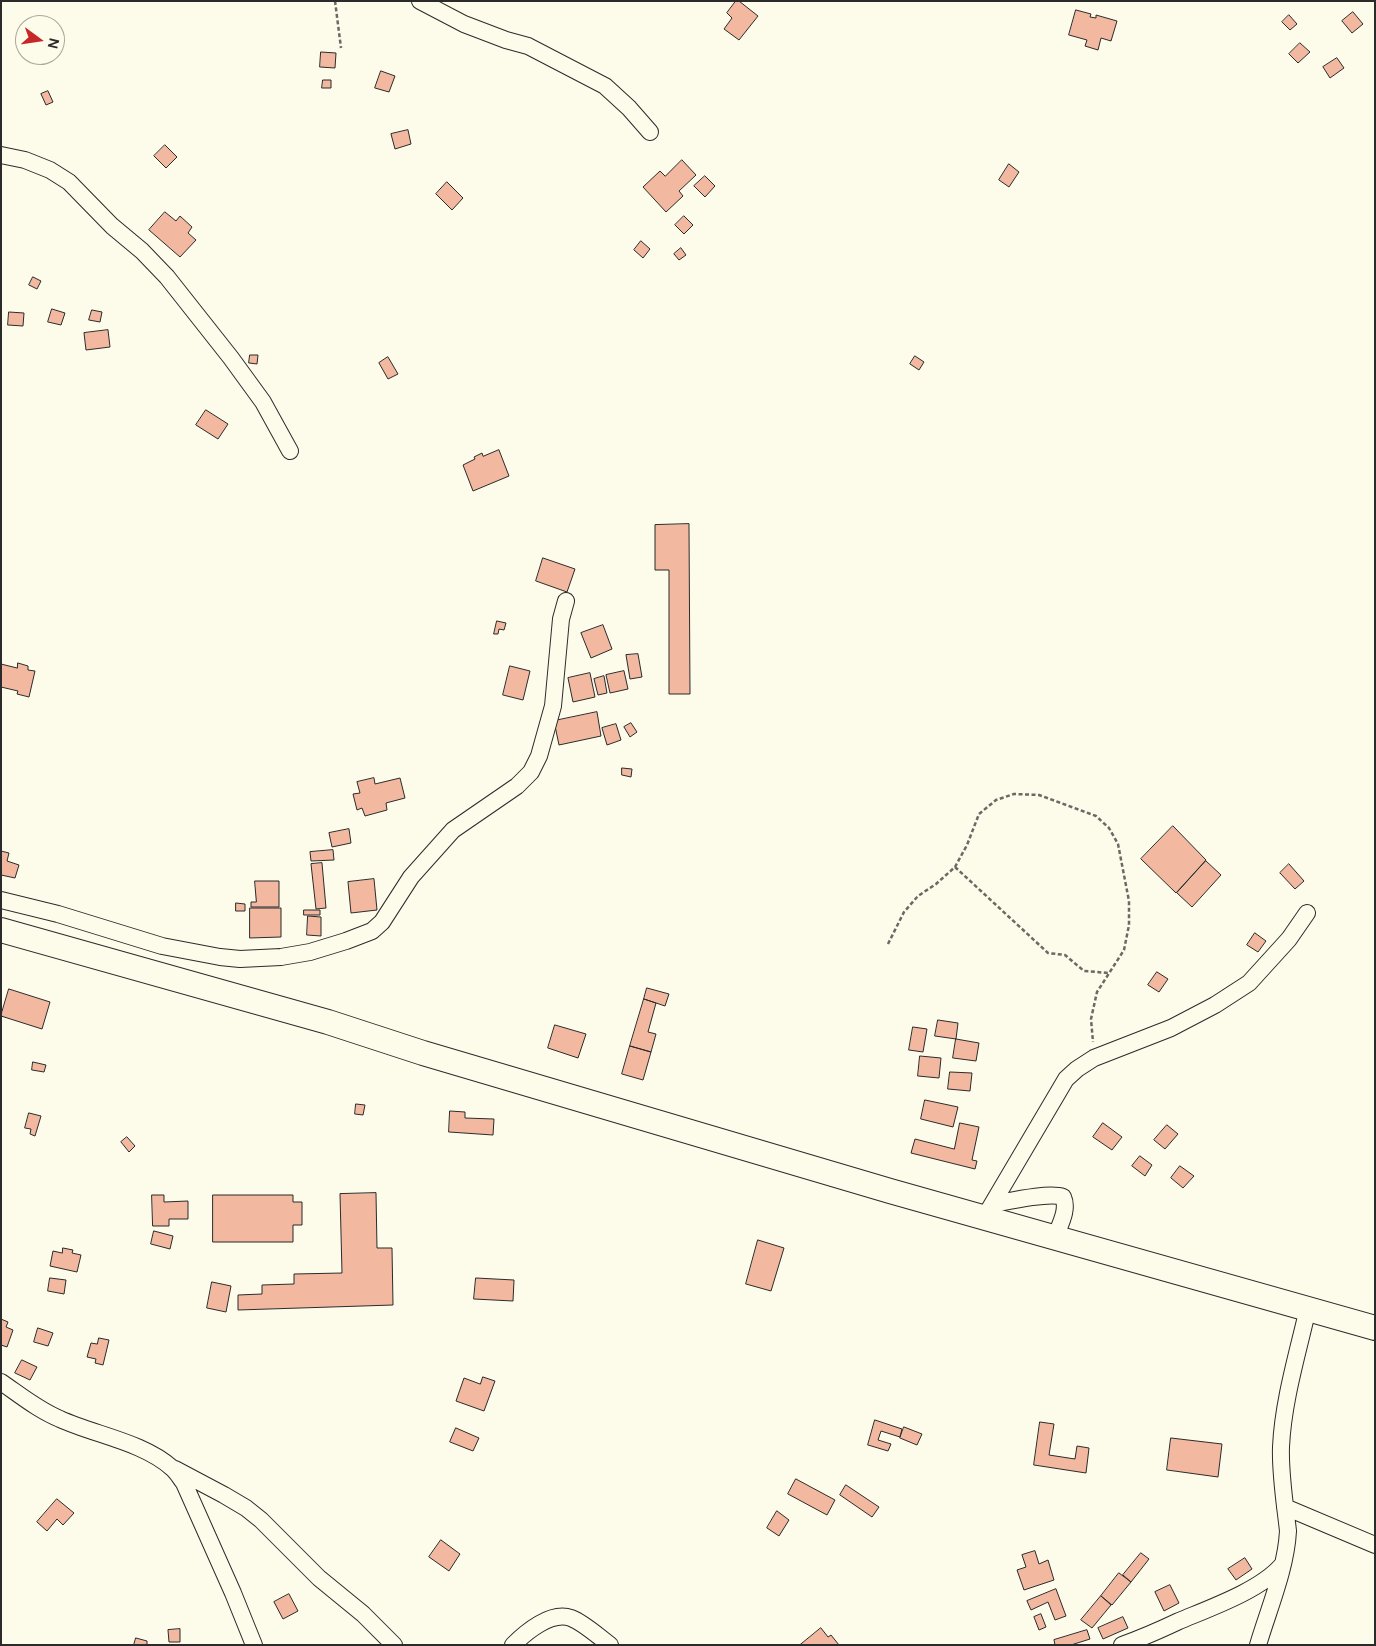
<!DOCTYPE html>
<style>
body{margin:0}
#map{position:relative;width:1376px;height:1646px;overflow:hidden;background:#fdfbea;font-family:"DM Sans",sans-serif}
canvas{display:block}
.frame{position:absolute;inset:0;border:2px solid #2b2b2b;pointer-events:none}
.north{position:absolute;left:15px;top:15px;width:50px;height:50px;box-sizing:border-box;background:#fdfbea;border:1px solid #a9a89e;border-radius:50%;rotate:104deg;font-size:14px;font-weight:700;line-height:20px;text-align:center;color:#2b2b2b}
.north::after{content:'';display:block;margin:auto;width:18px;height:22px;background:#c62828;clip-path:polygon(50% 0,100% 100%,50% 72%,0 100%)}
</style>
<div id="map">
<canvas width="1376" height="1646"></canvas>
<div class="frame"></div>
<div class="north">N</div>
</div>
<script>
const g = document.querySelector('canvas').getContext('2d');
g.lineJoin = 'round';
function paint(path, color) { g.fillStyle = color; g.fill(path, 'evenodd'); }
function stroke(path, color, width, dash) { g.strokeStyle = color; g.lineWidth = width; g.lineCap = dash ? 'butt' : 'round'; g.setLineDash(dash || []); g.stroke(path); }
const building = new Path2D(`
 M736 1H739L758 16 739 40 724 29 732 18 727 13Z
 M1076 10 1091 14 1090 17 1096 18V15L1117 21 1111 41 1101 38 1098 50 1085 46 1087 40 1069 35Z
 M1353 12 1363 24 1352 33 1342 21Z
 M1289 15 1297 24 1290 30 1282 22Z
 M1300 43 1310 52 1298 63 1289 54Z
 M321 52 336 53 335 68 320 67Z
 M1337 58 1344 68 1330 78 1323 67Z
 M381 71 395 76 389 92 375 88Z
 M323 80H331V88H322Z
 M48 91 53 102 46 105 41 94Z
 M408 130 411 144 395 149 391 134Z
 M165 145 177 157 166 168 154 156Z
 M682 160 696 175 679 191 683 196 666 212 643 187 660 171 665 176Z
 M1009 164 1019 172 1009 187 999 180Z
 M705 176 715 186 705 197 694 186Z
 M447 182 463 198 452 210 436 194Z
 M165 212 176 221 180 216 192 227 188 233 196 240 180 257 149 230Z
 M684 216 693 225 684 234 675 225Z
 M641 241 650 249 643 258 634 250Z
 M681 248 686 255 679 260 674 254Z
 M33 277 41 281 37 289 29 285Z
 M52 309 65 313 61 325 48 322Z
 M92 310 102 312 100 322 89 320Z
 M9 312 24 313 23 326 8 325Z
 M108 330 110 347 86 350 84 333Z
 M250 355H258L257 364 249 363Z
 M915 356 924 362 919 370 910 364Z
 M388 357 398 374 388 379 379 363Z
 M206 410 228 424 218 439 196 425Z
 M499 450 509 476 473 491 463 465 475 459 474 457 482 453 483 456Z
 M689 524 690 694H669V570H655V525Z
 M543 558 575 569 567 592 536 581Z
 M497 621 506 623 504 630 499 629 498 634H494Z
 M603 625 612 649 591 658 581 633Z
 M638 654 642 677 630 679 626 655Z
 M18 663 28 666V670L35 671 29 697 17 694 18 691 1 687V664L17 668Z
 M510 666 530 671 523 700 503 695Z
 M624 671 628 689 610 693 606 675Z
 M590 673 595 697 573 702 568 678Z
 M604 676 607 693 598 695 594 679Z
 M597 712 601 736 559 745 554 721Z
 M631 723 637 732 630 737 624 727Z
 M616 724 621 740 607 745 602 728Z
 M622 768 632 769 631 777 622 775Z
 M374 778 375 784 400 778 405 798 386 803 387 810 365 816 362 808 357 810 353 794 360 793 357 782Z
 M1173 826 1206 860 1176 893 1141 859Z
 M349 829 351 843 332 847 329 833Z
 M333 850 334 860 311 861 310 852Z
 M1 851 9 853 7 861 19 865 15 878 1 875Z
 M1206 861 1221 875 1192 907 1177 893Z
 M322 863 326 908 316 909 311 864Z
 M1289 864 1304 881 1295 889 1280 873Z
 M374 879 377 910 351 913 348 882Z
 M255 881H279V907H251V902H256Z
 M236 903 245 904V911H236Z
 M250 908H281V937L250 938Z
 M304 910H320V915H304Z
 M308 916 321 917V936L307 935Z
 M1255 933 1266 941 1258 952 1247 945Z
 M1157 972 1168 979 1159 992 1148 985Z
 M647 988 669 994 665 1006 644 999Z
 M9 989 50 1002 42 1029 1 1016Z
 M644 999 656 1003 648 1032 656 1034 651 1052 630 1046Z
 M938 1020 958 1023 956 1039 935 1036Z
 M555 1025 586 1034 578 1058 548 1048Z
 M913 1027 927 1029 923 1052 909 1050Z
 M956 1039 979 1043 976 1061 953 1058Z
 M630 1046 651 1052 643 1080 622 1074Z
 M920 1056 941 1058 939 1078 918 1076Z
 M33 1062 46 1065 44 1072 32 1070Z
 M950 1072 972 1073 970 1091 948 1089Z
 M925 1100 958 1107 953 1127 921 1119Z
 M356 1104 365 1105 363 1115 355 1114Z
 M450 1111 465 1112V1118L494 1119 493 1135 449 1132Z
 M29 1113 41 1116 35 1136 30 1134 31 1129 25 1128Z
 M960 1123 979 1127 972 1160 977 1161 975 1169 911 1153 915 1139 954 1149Z
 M1103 1123 1122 1137 1112 1150 1093 1137Z
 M1167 1125 1178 1134 1165 1149 1154 1140Z
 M127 1137 135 1146 129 1152 121 1142Z
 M1140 1156 1152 1165 1145 1176 1132 1166Z
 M1180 1166 1194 1176 1183 1188 1171 1178Z
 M376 1193 377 1248H392L393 1305 238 1310V1295L262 1294V1285L294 1284V1274L342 1273 340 1194Z
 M152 1195H164V1202L188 1201V1219H169V1226H153Z
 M213 1195H293V1202H302V1225H293V1242H213Z
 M154 1231 173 1236 170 1249 151 1244Z
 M758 1240 784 1248 771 1291 746 1284Z
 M63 1248 73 1250 72 1253 81 1255 77 1272 50 1266 53 1251 62 1253Z
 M50 1278 66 1280 64 1294 48 1291Z
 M476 1278 514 1280 513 1301 474 1299Z
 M212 1282 231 1286 226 1312 207 1308Z
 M1 1319 8 1322 6 1327 13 1330 7 1347 1 1345Z
 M38 1328 53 1333 48 1346 34 1342Z
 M99 1338 109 1340 103 1365 95 1363 96 1359 87 1357 91 1343 97 1344Z
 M22 1360 37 1367 30 1380 15 1373Z
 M483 1377 495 1381 484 1411 456 1401 464 1378 480 1384Z
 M875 1420 902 1429 900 1437 881 1431 878 1440 891 1444 888 1451 868 1445Z
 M1040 1422 1054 1424 1049 1455 1075 1459 1077 1446 1089 1448 1086 1473 1034 1465Z
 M904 1427 922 1434 917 1445 900 1438Z
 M456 1428 479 1438 473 1451 450 1442Z
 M1171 1438 1222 1444 1218 1477 1167 1470Z
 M796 1479 835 1500 827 1515 788 1494Z
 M846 1485 879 1507 872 1517 840 1495Z
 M57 1499 74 1513 63 1525 57 1519 47 1531 37 1522Z
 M777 1511 789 1520 779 1536 767 1528Z
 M441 1540 460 1554 449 1571 429 1557Z
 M1035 1551 1039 1564 1048 1560 1054 1580 1024 1590 1017 1570 1026 1567 1022 1555Z
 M1141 1553 1149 1559 1131 1582 1123 1575Z
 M1245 1558 1252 1569 1236 1580 1228 1569Z
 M1119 1573 1131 1582 1112 1605 1101 1596Z
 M1170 1585 1179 1603 1164 1611 1155 1592Z
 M1056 1589 1066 1616 1055 1620 1048 1602 1031 1610 1027 1601Z
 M289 1594 298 1611 283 1619 274 1602Z
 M1101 1596 1111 1605 1092 1628 1081 1620Z
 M1041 1614 1046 1627 1039 1630 1034 1617Z
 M1123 1617 1128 1628 1103 1639 1098 1628Z
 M821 1628 828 1637 831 1635 839 1645H800Z
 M180 1629V1642H169L168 1630Z
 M1087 1630 1090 1639 1071 1645H1055L1054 1640Z
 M136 1638 147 1641V1645H134Z`);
const path = new Path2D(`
 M335 1 341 48
 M955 867 1048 953 1065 955 1084 971 1109 973
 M888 944 904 912 918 896 936 884 955 867 967 845 979 814 996 800 1014 794 1039 795 1096 816 1109 828 1118 844 1129 901V925L1124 950 1097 992 1091 1019 1093 1042`);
const minor = new Path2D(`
 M420 1 464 24 506 40 528 46 605 86 629 108 650 132
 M1 155 25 160 50 170 69 182 112 226 142 251 167 277 231 358 263 402 290 451
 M1 900 58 914 162 946 220 957 240 959 281 957 310 952 346 941 372 931 382 922 411 877 453 830 517 786 531 772 539 756 553 706 561 619 566 601
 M993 1204C1010 1201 1049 1192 1063 1197 1069 1210 1059 1226 1055 1238
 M984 1218 1066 1079 1077 1069 1094 1058 1171 1028 1215 1005 1249 983 1289 939 1307 913
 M1 1382C20 1395 38 1410 60 1419 95 1435 143 1442 172 1468 177 1472 180 1478 184 1483L233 1593 254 1645
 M175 1469 224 1495 246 1508 261 1520 319 1578 363 1614 394 1645
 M1285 1507 1375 1545
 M513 1645C526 1632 551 1611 571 1618 584 1623 599 1637 610 1645
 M1122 1645C1142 1638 1160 1630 1179 1621 1210 1608 1261 1590 1282 1565
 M1258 1645C1269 1608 1286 1569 1288 1531 1285 1504 1280 1474 1281 1447 1283 1401 1298 1352 1308 1308`);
const highway = new Path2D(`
 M1 930 328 1022 423 1053 890 1191 1375 1328`);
paint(building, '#f2b8a0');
stroke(building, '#2b2b2b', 1);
stroke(minor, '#2b2b2b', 18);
stroke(highway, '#2b2b2b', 26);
stroke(path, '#6a6964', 2.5, [4, 2.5]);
stroke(minor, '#fdfbea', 16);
stroke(highway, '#fdfbea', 24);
</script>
